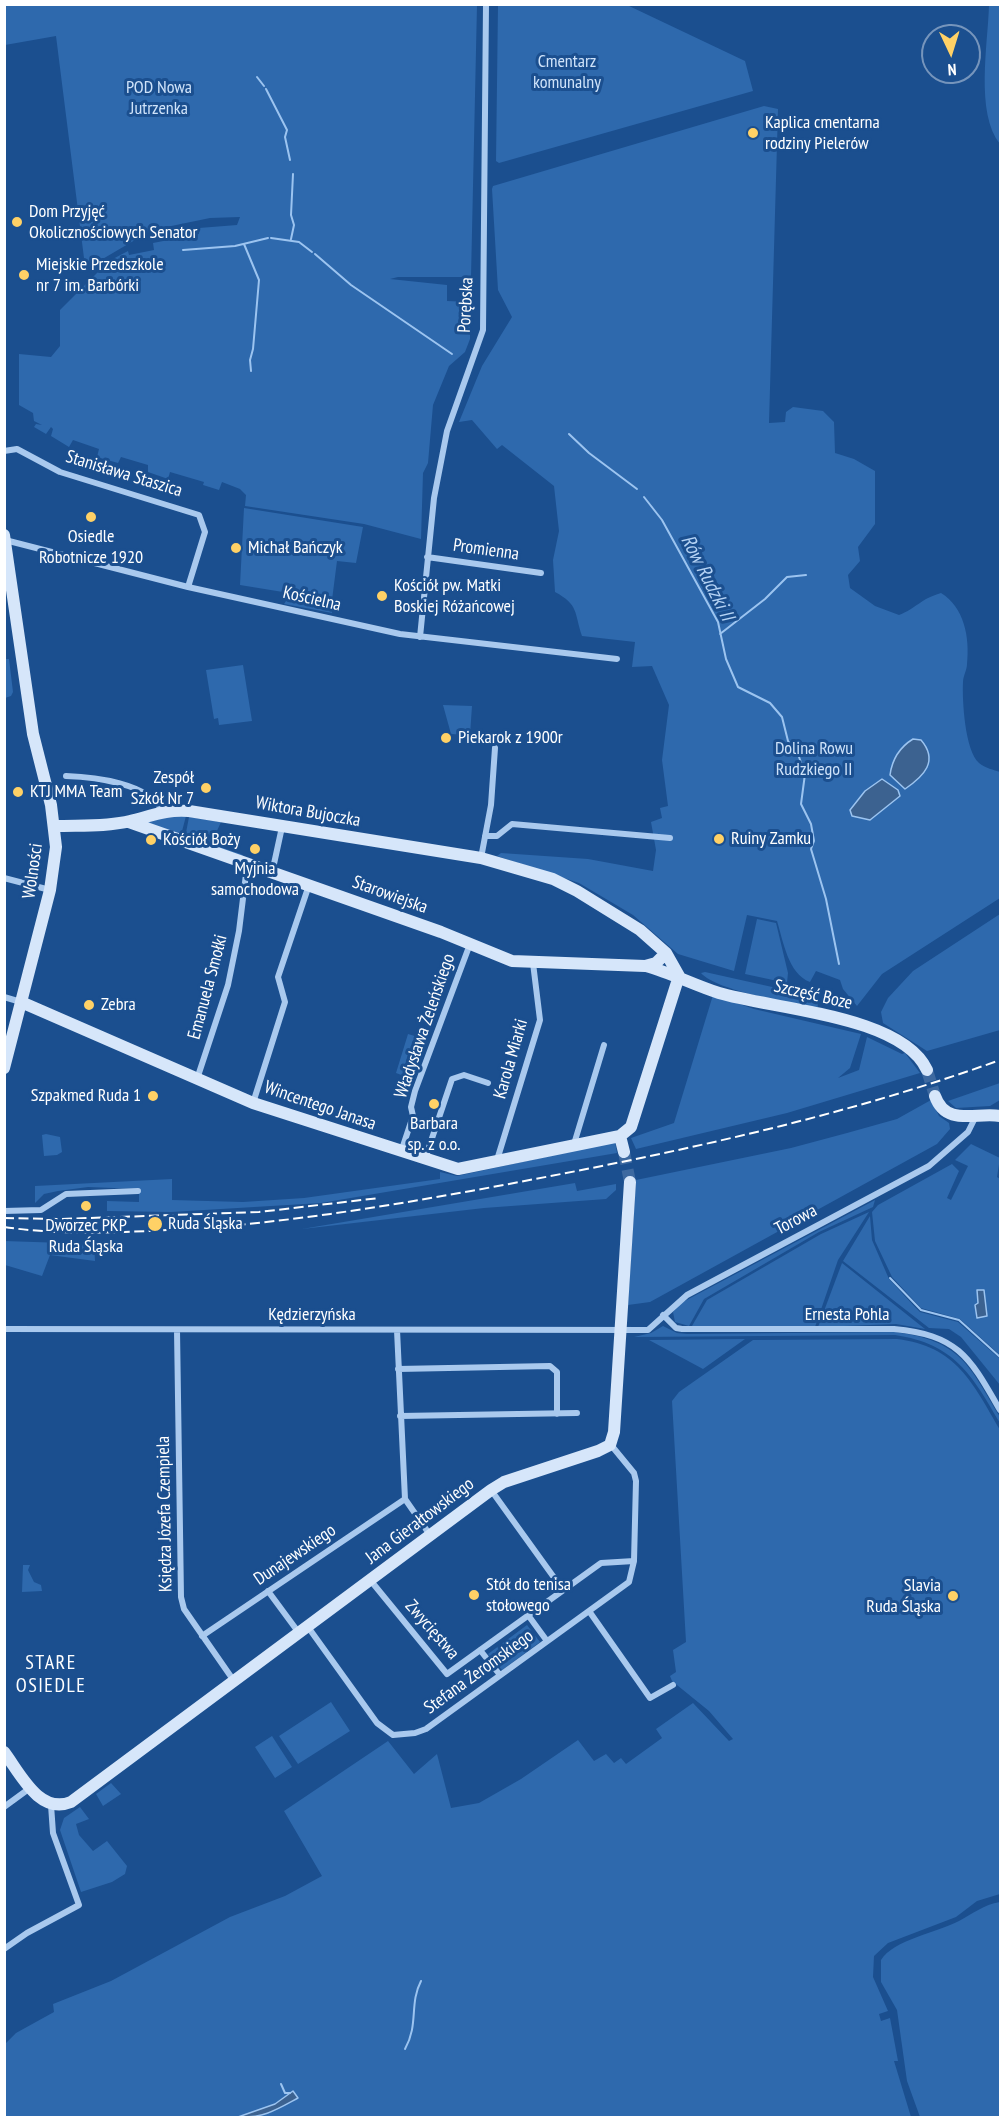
<!DOCTYPE html>
<meta charset="utf-8">
<style>
body{margin:0}
#map{position:relative;width:1005px;height:2122px;overflow:hidden;background:#1b4f8f;font-family:"PT Sans Narrow",sans-serif}
canvas{display:block}
.frame{position:absolute;inset:0;border:6px solid #fff;pointer-events:none}
.north{position:absolute;left:921px;top:24px;width:60px;height:60px;box-sizing:border-box;background:#1b4f8f;border:2px solid #7695bc;border-radius:50%;rotate:176deg;font-size:16px;font-weight:700;line-height:24px;text-align:center;color:#fff}
.north::after{content:'';display:block;margin:auto;width:21px;height:27px;background:#ffd166;clip-path:polygon(50% 0,100% 100%,50% 72%,0 100%)}
</style>
<div id="map">
<canvas width="1005" height="2122"></canvas>
<div class="frame"></div>
<div class="north">N</div>
</div>
<script>
const g = document.querySelector('canvas').getContext('2d');
g.lineJoin = 'round';
function paint(path, color) { g.fillStyle = color; g.fill(path, 'evenodd'); }
function stroke(path, color, width, dash) { g.strokeStyle = color; g.lineWidth = width; g.lineCap = dash ? 'butt' : 'round'; g.setLineDash(dash || []); g.stroke(path); }
function label(font, color, halo, rows, align = 'center') {
  g.font = font + ' "PT Sans Narrow",sans-serif'; g.lineWidth = 6; g.setLineDash([]); g.textBaseline = 'middle'; g.strokeStyle = halo; g.fillStyle = color; for (const [text, x, y, turn = 0] of rows) {
    g.save(); g.translate(x, y); g.rotate((+turn || 0) * Math.PI / 180); g.textAlign = isNaN(turn) ? turn : align; if (halo) g.strokeText(text, 0, 0); g.fillText(text, 0, 0); g.restore();
  }
}
const green = new Path2D(`
 M5 5H477L471 277H398L390 279 447 285V301L470 302V339L465 352 449 366 433 405 428 463 423 473 421 539 364 524 245 506 246 495 240 489 222 482 219 490 203 485 204 482 170 472 168 479 148 472V465L121 457 118 463 97 457 99 449 73 440 69 447 51 436 53 429 51 427 46 434 34 427 36 424 42 425 34 421 33 413 19 405V354L51 357 60 346V310L109 261 128 251 129 255 154 250 153 243 199 234V228L237 225 240 217 210 218 152 230 89 267 85 266 56 36 5 45Z
 M498 5H627L745 61 753 91 499 163 496 161Z
 M989 5H1000V144C975 113 988 44 989 5Z
 M764 106 778 109 769 423 785 422 786 412 793 407 823 411 834 422 835 453 854 459 875 471V524L858 547 860 561 848 575 850 588 875 606 899 615C917 608 920 599 941 593 964 607 970 637 967 664 967 670 963 676 963 682 962 700 965 751 979 763 985 768 994 770 1000 772V898L882 974 857 1006 843 989 840 980 816 971 810 982C788 974 783 940 777 921L747 915 734 971 678 954 633 915 579 883 497 856 501 853 588 859 653 871 656 850 651 822 662 818 660 808 668 806 662 760 669 705 652 666 632 667 635 642 582 636C574 612 579 605 555 592L553 560 559 531 554 486 502 445 497 449 472 420 459 422 482 366 512 317 498 290 492 189 493 186Z
 M244 508 363 527 356 563 337 561 332 600 240 585Z
 M288 598 333 606 332 613 284 604Z
 M5 659H9L13 692 11 696 5 698Z
 M243 665 252 721 219 725 218 718 214 719 206 670Z
 M443 705 472 706 470 735 451 734Z
 M186 816 181 835 147 825 148 820 152 819Z
 M189 817 221 822 211 844 241 854 246 858 185 838Z
 M1000 914V1030L927 1051 883 1023 881 1012 888 998 913 971Z
 M757 919 776 923 777 927 788 973 787 983 745 974Z
 M705 972 817 997 818 1009C792 1003 717 991 701 973Z
 M713 995 754 1009 861 1034 850 1068 838 1078 859 1070 867 1037 902 1054 905 1053 920 1073 787 1113 636 1149 631 1138 674 1123Z
 M408 1034 428 1040 415 1080 396 1073Z
 M1000 1083V1100L990 1106 956 1108 948 1101Z
 M931 1100 939 1116 949 1123 950 1129 937 1144 650 1302 628 1305 636 1180 791 1148 847 1133 897 1119Z
 M46 1134 60 1137 62 1152 57 1155 44 1156 42 1135Z
 M615 1142 617 1153 321 1203 171 1212 107 1211V1201L139 1202V1189L88 1187 58 1191 44 1194 35 1203V1186L172 1179V1200L243 1202 304 1198 440 1179V1172L457 1176Z
 M971 1144 1000 1158 997 1177 1000 1179V1355L960 1319 921 1308 892 1277 875 1241 872 1212 878 1205 952 1164 959 1171 947 1198 951 1200 968 1166 955 1160Z
 M575 1183 577 1191 616 1184V1190L606 1199 484 1208 302 1229Z
 M875 1200 873 1207 819 1232 704 1299 689 1326 675 1322 673 1312 681 1303Z
 M869 1212 838 1260 815 1327 692 1326 707 1300 821 1234Z
 M870 1216 872 1240 889 1279 914 1306 920 1312 958 1322 1000 1359V1385L961 1337 949 1329 929 1328 843 1261Z
 M4 1241 94 1244 95 1261 50 1255 42 1276 5 1265Z
 M842 1263 925 1329 896 1324 818 1327Z
 M663 1326 677 1333 687 1334 895 1332C961 1341 968 1364 1000 1417V1423C972 1375 955 1344 895 1335L634 1337 651 1333Z
 M745 1339 703 1369 649 1340Z
 M897 1339C956 1346 973 1383 1000 1430V1894L977 1901 956 1917 888 1943 874 1956 873 1977 888 2011 879 2014 881 2021 890 2018 898 2061H894L911 2117 5 2118V2044L16 2033 54 2012 53 2004 111 1981 230 1917 285 1896 322 1876 284 1811 388 1741 414 1774 437 1754 451 1808 479 1803 521 1779 578 1740 594 1761 606 1754 614 1763 621 1758 626 1764 662 1738 656 1729 693 1703 729 1741 733 1739 709 1711 672 1681 670 1676 676 1672 673 1650 686 1642 672 1401 679 1392 753 1340Z
 M23 1565H30L28 1570 34 1582 41 1585 42 1591 22 1592Z
 M527 1625 540 1642 502 1670 488 1654Z
 M331 1702 350 1731 298 1764 279 1736Z
 M272 1736 292 1767 275 1778 255 1747Z
 M111 1783 121 1794 103 1806 96 1794Z
 M80 1807 89 1819 76 1824 79 1835 93 1851 107 1841 127 1866 125 1874 112 1882 81 1892 60 1830 64 1818Z
 M1000 1902V2117H920L907 2081 897 2010 881 1982V1960C893 1940 938 1932 959 1921 974 1913 983 1905 1000 1902Z`);
const water = new Path2D(`
 M913 739 921 740C939 761 924 776 905 789L890 775C892 760 900 747 913 739Z
 M882 779 898 790 900 796 870 820 852 816 850 810 865 791Z
 M977 1290H984L987 1316 977 1318 975 1305 978 1303Z
 M293 2091 298 2098C276 2110 264 2118 238 2117L275 2104Z`);
const stream = new Path2D(`
 M257 77 264 86
 M266 89 287 130 285 137 290 160
 M271 238 299 242 312 252
 M291 239 294 225 291 215 293 174
 M244 244 259 280 253 349 250 360 251 371
 M183 250 235 246 268 238
 M315 254 351 285 452 354
 M569 434 589 453 637 489
 M644 497 662 520 718 622 726 659 738 687 770 703 782 717 788 741 798 754 805 774 801 804 811 824 814 841 811 849 826 899 839 964
 M720 634 765 599 787 577 806 575
 M890 1278 921 1310 959 1320 1000 1357
 M405 2049C419 2024 409 2004 421 1981
 M281 2084 285 2093H290`);
const secondaryTunnel = new Path2D(`
 M927 1070 935 1096
 M624 1152 630 1182`);
const street = new Path2D(`
 M4 451 17 449 60 472 199 515 205 532 188 587
 M5 540 188 587 400 634 617 659
 M427 557 541 573
 M420 637 434 498 447 431 483 330 486 4
 M66 776C94 777 149 783 162 811
 M485 836H497L512 824 670 838
 M481 858 491 805 495 748
 M272 873 282 827
 M4 878 50 890
 M4 997 21 1002
 M197 1079 228 985 239 931 247 866
 M253 1103 285 1002 278 977 309 885
 M574 1144 604 1045
 M401 1152 413 1116 411 1107 415 1091 470 944
 M425 1159 452 1079 464 1075 488 1083
 M497 1160 540 1020 533 963
 M4 1211 41 1210 66 1194 138 1191
 M663 1315 676 1328 682 1329H894C959 1335 970 1358 1000 1410
 M4 1329 648 1330 687 1295 929 1166 968 1132 976 1116
 M177 1330 181 1597 184 1609 234 1681
 M397 1330 405 1499 430 1535
 M398 1369 550 1366 557 1372V1414
 M400 1416 577 1413
 M491 1490 563 1590
 M371 1581 447 1674 601 1563 634 1561
 M268 1591 299 1633
 M589 1611 650 1698 673 1685
 M528 1615 547 1641
 M308 1627 377 1723 393 1735 415 1733 426 1729 629 1582 634 1561 636 1481 634 1473 611 1445
 M202 1636 405 1499
 M480 1650 500 1675
 M4 1807 30 1788
 M4 1949 27 1933 79 1905 53 1833 51 1805`);
const secondary = new Path2D(`
 M4 535 33 734 51 805 56 847 50 890 4 1068
 M129 822 441 932 512 961 645 966 656 963 666 953
 M55 826C79 825 106 827 130 821 151 816 167 809 189 811L481 858 553 879 577 891 640 930 666 953 679 976
 M646 966C671 973 694 985 719 993 772 1009 902 1015 927 1070
 M21 1002 253 1103 458 1169 620 1136 631 1127 679 976
 M935 1096C946 1127 976 1112 1000 1116
 M620 1136 624 1152
 M4 1752C20 1773 39 1815 71 1802L491 1490 504 1482 598 1451 610 1445 614 1432 630 1182`);
const rail = new Path2D(`
 M4 1218 60 1219 259 1212 379 1198
 M4 1227C59 1235 113 1233 167 1230 270 1225 370 1209 471 1191 650 1158 828 1122 1000 1060`);
const markers = [
 [753,133,6,"#ffd166"],
 [17,222,6,"#ffd166"],
 [24,275,6,"#ffd166"],
 [91,517,6,"#ffd166"],
 [236,548,6,"#ffd166"],
 [382,596,6,"#ffd166"],
 [446,738,6,"#ffd166"],
 [206,788,6,"#ffd166"],
 [18,792,6,"#ffd166"],
 [719,839,6,"#ffd166"],
 [151,840,6,"#ffd166"],
 [255,849,6,"#ffd166"],
 [89,1005,6,"#ffd166"],
 [153,1096,6,"#ffd166"],
 [434,1104,6,"#ffd166"],
 [86,1206,6,"#ffd166"],
 [155,1224,8,"#ffd166"],
 [474,1595,6,"#ffd166"],
 [953,1596,6,"#ffd166"]
];
const parkNames = [
 ["Cmentarz",567,62],
 ["komunalny",567,83],
 ["POD Nowa",159,88],
 ["Jutrzenka",159,109],
 ["Dolina Rowu",814,749],
 ["Rudzkiego II",814,770]
];
const poiNames = [
 ["Kaplica cmentarna",765,123],
 ["rodziny Pielerów",765,144],
 ["Dom Przyjęć",29,212],
 ["Okolicznościowych Senator",29,233],
 ["Miejskie Przedszkole",36,265],
 ["nr 7 im. Barbórki",36,286],
 ["Osiedle",91,537,"center"],
 ["Robotnicze 1920",91,558,"center"],
 ["Michał Bańczyk",248,548],
 ["Kościół pw. Matki",394,586],
 ["Boskiej Różańcowej",394,607],
 ["Piekarok z 1900r",458,738],
 ["Zespół",194,778,"right"],
 ["Szkół Nr 7",194,799,"right"],
 ["KTJ MMA Team",30,792],
 ["Ruiny Zamku",731,839],
 ["Kościół Boży",163,840],
 ["Myjnia",255,869,"center"],
 ["samochodowa",255,890,"center"],
 ["Zebra",101,1005],
 ["Szpakmed Ruda 1",141,1096,"right"],
 ["Barbara",434,1124,"center"],
 ["sp. z o.o.",434,1145,"center"],
 ["Ruda Śląska",168,1224],
 ["Dworzec PKP",86,1226,"center"],
 ["Ruda Śląska",86,1247,"center"],
 ["Stół do tenisa",486,1585],
 ["stołowego",486,1606],
 ["Slavia",941,1586,"right"],
 ["Ruda Śląska",941,1607,"right"]
];
const streetNames = [
 ["Porębska",466,305,-87],
 ["Stanisława Staszica",124,474,17],
 ["Promienna",486,550,8],
 ["Kościelna",312,599,13],
 ["Wiktora Bujoczka",308,812,10],
 ["Wolności",33,871,-82],
 ["Starowiejska",390,895,20],
 ["Emanuela Smołki",208,987,-75],
 ["Szczęść Boze",813,995,13],
 ["Władysława Żeleńskiego",425,1026,-71],
 ["Karola Miarki",511,1059,-74],
 ["Wincentego Janasa",320,1106,19],
 ["Torowa",796,1220,-28],
 ["Kędzierzyńska",312,1315],
 ["Ernesta Pohla",847,1315],
 ["Księdza Józefa Czempiela",165,1514,-91],
 ["Jana Gierałtowskiego",420,1521,-37],
 ["Dunajewskiego",295,1555,-34],
 ["Zwycięstwa",432,1630,49],
 ["Stefana Żeromskiego",479,1672,-36]
];
const waterNames = [
 ["Rów Rudzki II",707,578,63]
];
const neighbourhoodNames = [
 ["STARE",51,1663],
 ["OSIEDLE",51,1686]
];
paint(green, '#2e69ad');
paint(water, '#3c6290');
stroke(water, '#9cc4f0', 1.5);
stroke(stream, '#9cc4f0', 2);
stroke(secondaryTunnel, '#3d69a0', 12, [12, 6]);
stroke(street, '#a9c9ee', 6);
stroke(secondary, '#d6e6fa', 12);
stroke(rail, '#fff', 2, [10, 4.5]);
for (const [x, y, r, color] of markers) { const dot = new Path2D(); dot.arc(x, y, r, 0, 2 * Math.PI); g.fillStyle = color; g.fill(dot); stroke(dot, '#1b4f8f', 2); }
label('18px', '#cfe3fa', '#1b4f8f', parkNames);
label('18px', '#fff', '#1b4f8f', poiNames, 'left');
label('18px', '#fff', '#1b4f8f', streetNames);
label('italic 20px', '#b5d3f5', '#1b4f8f', waterNames);
g.letterSpacing = '1.5px';
label('20px', '#fff', '#1b4f8f', neighbourhoodNames);
g.letterSpacing = '0px';
</script>
